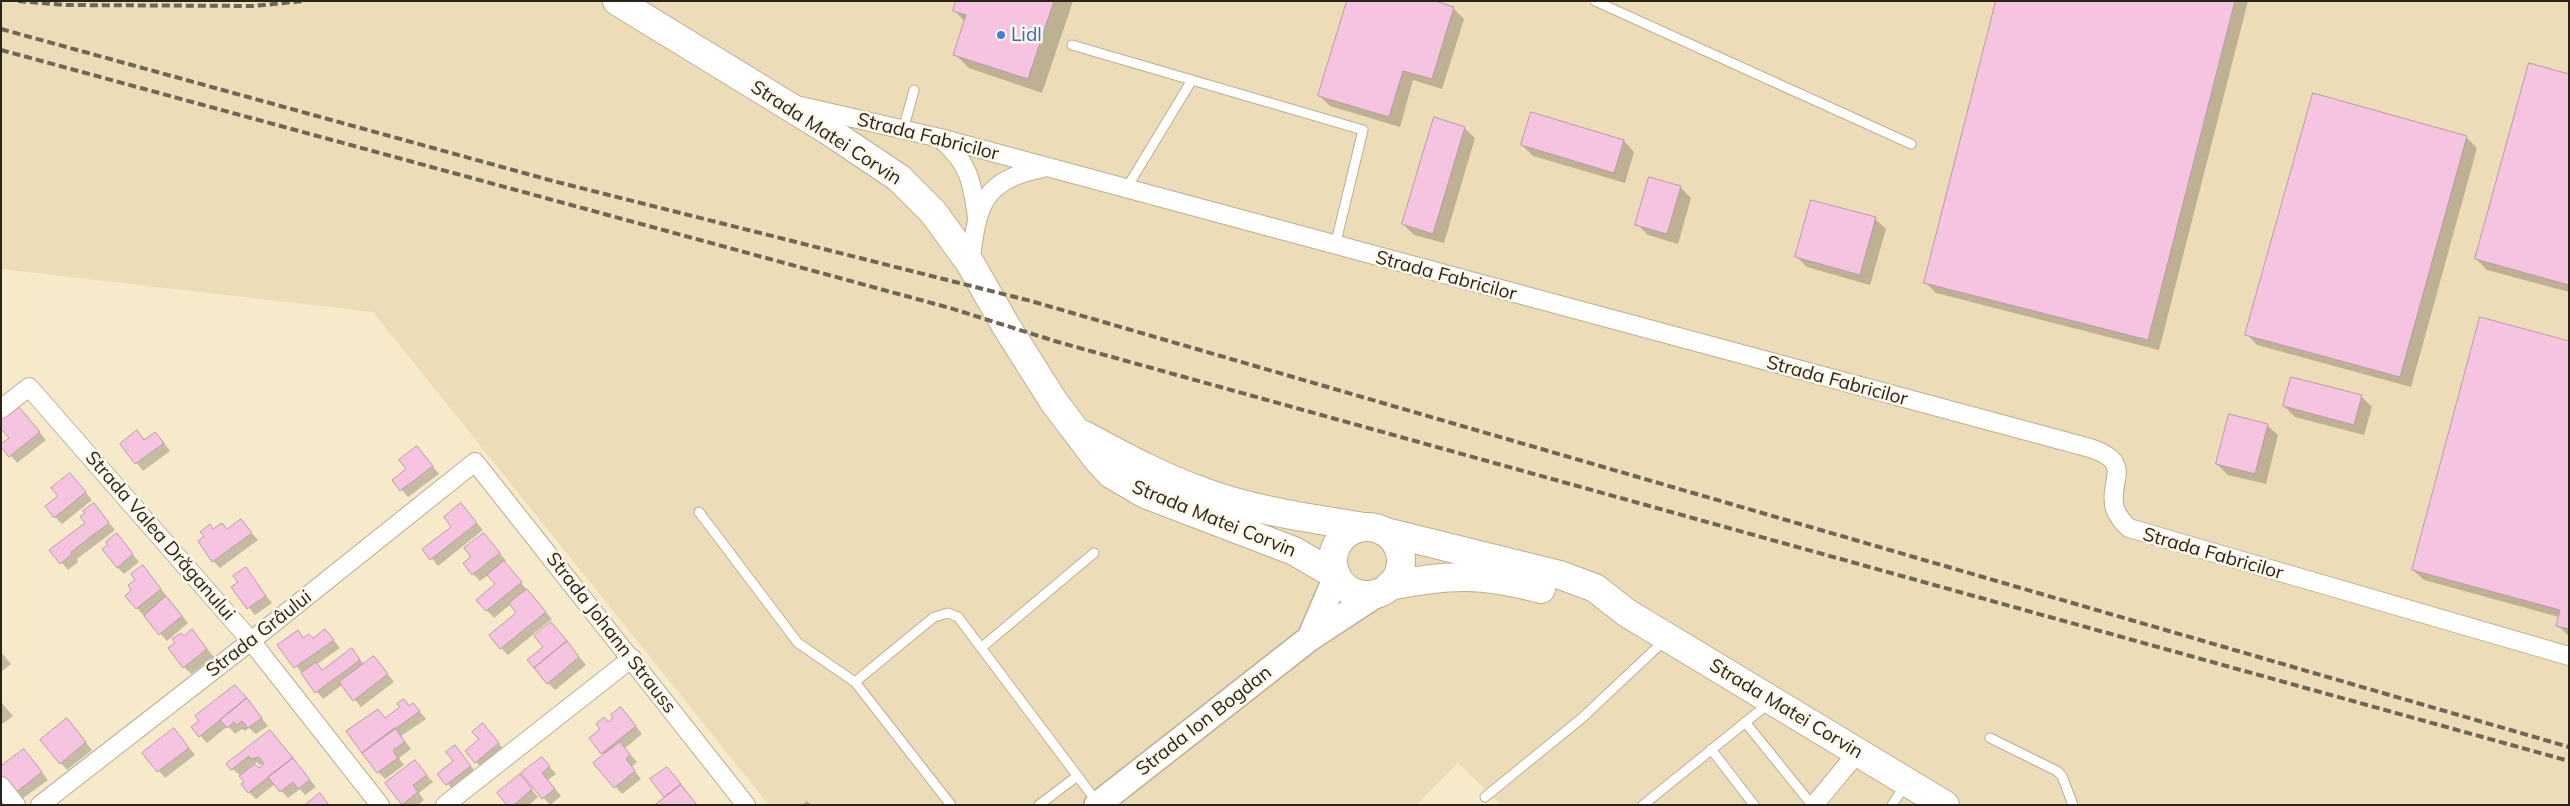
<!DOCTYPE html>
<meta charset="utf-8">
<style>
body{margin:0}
#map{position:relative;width:2570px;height:806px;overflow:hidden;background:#f7eacb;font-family:Mulish,sans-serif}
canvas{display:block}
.frame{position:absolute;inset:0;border:2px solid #292418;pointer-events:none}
</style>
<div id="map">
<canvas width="2570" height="806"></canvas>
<div class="frame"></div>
</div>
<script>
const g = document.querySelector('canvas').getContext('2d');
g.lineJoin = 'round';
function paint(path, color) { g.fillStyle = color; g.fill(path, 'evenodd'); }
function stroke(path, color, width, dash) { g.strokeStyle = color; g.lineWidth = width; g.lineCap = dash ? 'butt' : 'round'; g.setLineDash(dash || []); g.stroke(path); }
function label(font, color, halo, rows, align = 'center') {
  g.font = font + ' Mulish,sans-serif'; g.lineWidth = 5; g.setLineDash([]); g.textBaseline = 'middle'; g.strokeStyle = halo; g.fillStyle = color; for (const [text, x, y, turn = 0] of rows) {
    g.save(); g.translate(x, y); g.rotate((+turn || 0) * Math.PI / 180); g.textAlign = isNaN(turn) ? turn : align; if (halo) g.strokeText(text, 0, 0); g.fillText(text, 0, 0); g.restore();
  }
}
const built = new Path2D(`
 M1 1H2569V805H1501L1458 763 1416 805H769L373 312 1 269Z`);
const shadow = new Path2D(`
 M957 1H1073L1042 93 969 68 955 54 965 22 954 10Z
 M1997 1H2248L2159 350 1936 293 1925 282Z
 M1453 8 1464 19 1442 89 1413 80 1400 127 1330 106 1320 96Z
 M2569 75V292L2487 270 2476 259Z
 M1464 128 1475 138 1444 243 1414 235 1403 224Z
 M2466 137 2477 148 2411 387 2257 345 2247 334Z
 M1624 141 1634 152 1625 183 1533 156 1522 145Z
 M1680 187 1691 198 1678 244 1648 235 1637 224Z
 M1875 219 1886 229 1870 285 1807 267 1797 257Z
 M2569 342V636L2557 625 2559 617 2424 580 2413 570Z
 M2361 396 2372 407 2364 435 2295 417 2284 406Z
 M25 414 46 440 17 463 2 445 10 438Z
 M2267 425 2278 435 2266 484 2228 475 2217 464Z
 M137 432 145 440H162L170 451 143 471 122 444Z
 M417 447 439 474 408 497 394 480 408 469Z
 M70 474 92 500 62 524 55 517 60 496Z
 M94 504 115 530 77 559 78 562 68 570 51 550 86 524Z
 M461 505 483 530 438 566 424 549 453 527Z
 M241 521 258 540 220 568 213 561 214 530H228Z
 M117 535 139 562 124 574 117 567 110 545Z
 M491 541 506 561 504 563 552 619 508 655 501 648 518 613 511 604 494 618 478 600 497 584 488 575 480 581 473 574Z
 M245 569 272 603 255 615 233 587 239 583Z
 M149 574 188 623 167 641 137 608 133 591Z
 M325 630 340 648 317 664 323 671 352 650 364 664 374 657 394 682 361 707 342 685 323 699 279 645 298 632 305 639H313Z
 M192 631 214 657 191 674 184 667V637Z
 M558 631 586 665 555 690 548 683Z
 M1 652 11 664 1 672Z
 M242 693 268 726 256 734 249 728 245 731 242 729 235 734 228 726 207 743 193 728Z
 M404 701 410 707 413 704 426 719 401 736 411 749 399 758 404 765 385 779 378 772V710L386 719 401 707Z
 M1 702 13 716 1 725Z
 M628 716 642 734 625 748 637 762 632 767 641 779 622 794 595 763 605 755 602 753 609 723Z
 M73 727 92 750 67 770 61 763Z
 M174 730 195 755 165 778 144 753Z
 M270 732 316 787 305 795 300 789 288 798 275 784 256 799 249 792 240 775 232 769ZM257 762 259 765 269 763 259 769 254 764Z
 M490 732 505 751 483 769 476 762Z
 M462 754 477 774 454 791 439 774Z
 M31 758 48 780 22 799 15 792Z
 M415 762 433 782 419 793 424 800 418 805H403L387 783Z
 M548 765 556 774 548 780 561 796 550 805 523 774Z
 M667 768 674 775 697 805H657L666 798 652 780Z
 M526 783 538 797 529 805H509Z
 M807 801 811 805H802Z`);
const building = new Path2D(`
 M956 1H1054L1028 79 953 55 966 15 953 11Z
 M1347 1H1435L1454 7 1432 79 1403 71 1389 117 1318 96Z
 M1996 1H2235L2148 340 1924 283Z
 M2529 63 2569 74V285L2475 259Z
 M2313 93 2467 136 2400 377 2245 335Z
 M1531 112 1624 140 1614 173 1521 145Z
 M1434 117 1465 127 1433 234 1402 224Z
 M1649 177 1681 186 1667 234 1635 225Z
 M1811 200 1876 217 1860 275 1795 257Z
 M2480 317 2569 341V629L2556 626 2560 610 2412 570Z
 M2291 377 2362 395 2354 425 2283 406Z
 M18 406 40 432 9 457 1 447V444L9 438 1 429V419Z
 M2229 414 2268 424 2255 474 2216 464Z
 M137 430 144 440 155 432 164 443 135 464 120 444Z
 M417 446 433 466 400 491 392 480 406 469 399 460Z
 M70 473 86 492 54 518 45 506 58 496 51 488Z
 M94 503 109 523 71 552 72 554 60 564 49 550 85 523 80 517 85 513 83 511Z
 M461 503 477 523 430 560 422 549 451 527 444 517Z
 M241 519 252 533 212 562 198 541 204 536 200 532 210 524 213 529 222 523 227 529Z
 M117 533 133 554 117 568 102 549 108 545 106 542Z
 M484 533 500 553 472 575 463 563 471 557 464 548Z
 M504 561 522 582 486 611 476 600 495 584 487 575Z
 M143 565 161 589 136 609 125 596 131 590 128 585 135 580 131 574Z
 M246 567 266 596 247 609 231 587 238 582 233 576Z
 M527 589 546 612 500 649 489 635 516 613 509 603Z
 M166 596 182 616 159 635 144 616Z
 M551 622 567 641 534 668 527 660 543 647 534 636Z
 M192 629 207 649 183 668 168 648 175 643 172 639 181 633 184 636Z
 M325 629 334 640 294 668 277 645 298 630 303 638 309 634 313 638Z
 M567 641 579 657 547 684 534 668Z
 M352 648 360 660 315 693 301 673 316 662 322 670Z
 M374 656 388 674 353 701 339 682Z
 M235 685 247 698 199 737 191 727 199 721 195 716Z
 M247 698 262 718 248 728 242 721 237 725 234 722 227 728 220 720Z
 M404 699 409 706 413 703 420 711 362 753 346 731 378 709 385 718 400 707 397 704Z
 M621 707 636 726 601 754 589 738 600 729 596 724 604 717 608 722 613 718 611 715Z
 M67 718 86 742 60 764 40 740Z
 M483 723 499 743 475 763 465 751 479 739 472 732Z
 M174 728 189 748 157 772 142 753Z
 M395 728 405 742 393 750 398 758 377 773 362 753Z
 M270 730 293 758 248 793 241 784 244 782 239 776 255 764 259 768 264 764 259 757 251 759 249 756 231 770 226 764Z
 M620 742 630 754 626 759 635 771 614 788 593 763Z
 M455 745 471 766 446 785 437 774 453 761 446 752Z
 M24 749 42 772 15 793 1 776V766Z
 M542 757 550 766 542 773 555 789 542 799 521 773Z
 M293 758 310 780 298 789 293 782 280 792 268 777Z
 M415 760 427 775 413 785 418 792 402 805 385 783Z
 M667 767 681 784 664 797 650 779Z
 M520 774 532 789 514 805H507L497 793Z
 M681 785 697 805H655Z
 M320 793 329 805H305Z`);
const service = new Path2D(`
 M1595 1 1911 144
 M1072 45 1363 130 1335 246
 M903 130 914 90
 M1126 189 1192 80
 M699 512 798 643 855 682 951 805
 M981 648 1094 553
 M855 682 934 617 948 613 958 617 1097 802
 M1745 722 1812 805
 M1990 738 2057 771 2062 776 2073 805
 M1711 749 1754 805
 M1485 797 1582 718 1666 639
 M1039 805 1076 777
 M1643 805 1768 704
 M1892 805 1906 784`);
const minor = new Path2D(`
 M801 106 940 138 2090 448C2136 463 2107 481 2115 509 2118 516 2123 523 2129 528L2569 656
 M943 141C970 165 972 183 977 217
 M970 263C978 206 980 181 1043 168
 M1 409 29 387 251 641 380 805
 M1 786 16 805
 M40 805 251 641 475 462 746 805
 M445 805 632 658
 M1814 805 1858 752`);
const secondary = new Path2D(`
 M1310 638 1330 591 1338 578
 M1097 805 1310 638 1383 590`);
const primary = new Path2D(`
 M617 1 826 129 899 178 933 212 970 263 1006 326 1054 402 1098 460 1111 474 1145 494 1294 551 1337 576
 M1084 435C1123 456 1163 478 1204 492 1255 511 1310 518 1363 527
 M1333 561a34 34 0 1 1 68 0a34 34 0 1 1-68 0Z
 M1386 532 1560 575 1595 588 1627 613 1945 805
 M1389 586C1450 574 1481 573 1541 589`);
const rail = new Path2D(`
 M18 1 66 5 254 6 303 1
 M1 29 553 181 1031 301 2569 747
 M1 50 950 308 1058 342 2569 761`);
const markers = [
 [1001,35,5,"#3f7fe0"]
];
const shopNames = [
 ["Lidl",1011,35]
];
const streetNames = [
 ["Strada Matei Corvin",826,133,33],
 ["Strada Fabricilor",928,137,14],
 ["Strada Fabricilor",1446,276,15],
 ["Strada Fabricilor",1837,381,15],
 ["Strada Matei Corvin",1214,519,22],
 ["Strada Valea Drăganului",160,536,49],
 ["Strada Fabricilor",2213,554,16],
 ["Strada Johann Strauss",611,633,52],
 ["Strada Grâului",259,634,-38],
 ["Strada Matei Corvin",1786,709,31],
 ["Strada Ion Bogdan",1204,721,-38]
];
paint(built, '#eddcb8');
paint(shadow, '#0003');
paint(building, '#f6c3e0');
stroke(building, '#b99bab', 1);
stroke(service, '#bcaf92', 11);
stroke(minor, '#bcaf92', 20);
stroke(secondary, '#bcaf92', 28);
stroke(primary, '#bcaf92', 30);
stroke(service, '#fff', 9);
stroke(minor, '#fff', 18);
stroke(secondary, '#fff', 25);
stroke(primary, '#fff', 28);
stroke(rail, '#6f6755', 4, [8, 4]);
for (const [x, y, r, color] of markers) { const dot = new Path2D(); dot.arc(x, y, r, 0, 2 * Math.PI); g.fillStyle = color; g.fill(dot); stroke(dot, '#fdf8eb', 2); }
label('19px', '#366cbe', '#fdf8eb', shopNames, 'left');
label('19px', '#292418', '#fdf8eb', streetNames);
</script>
